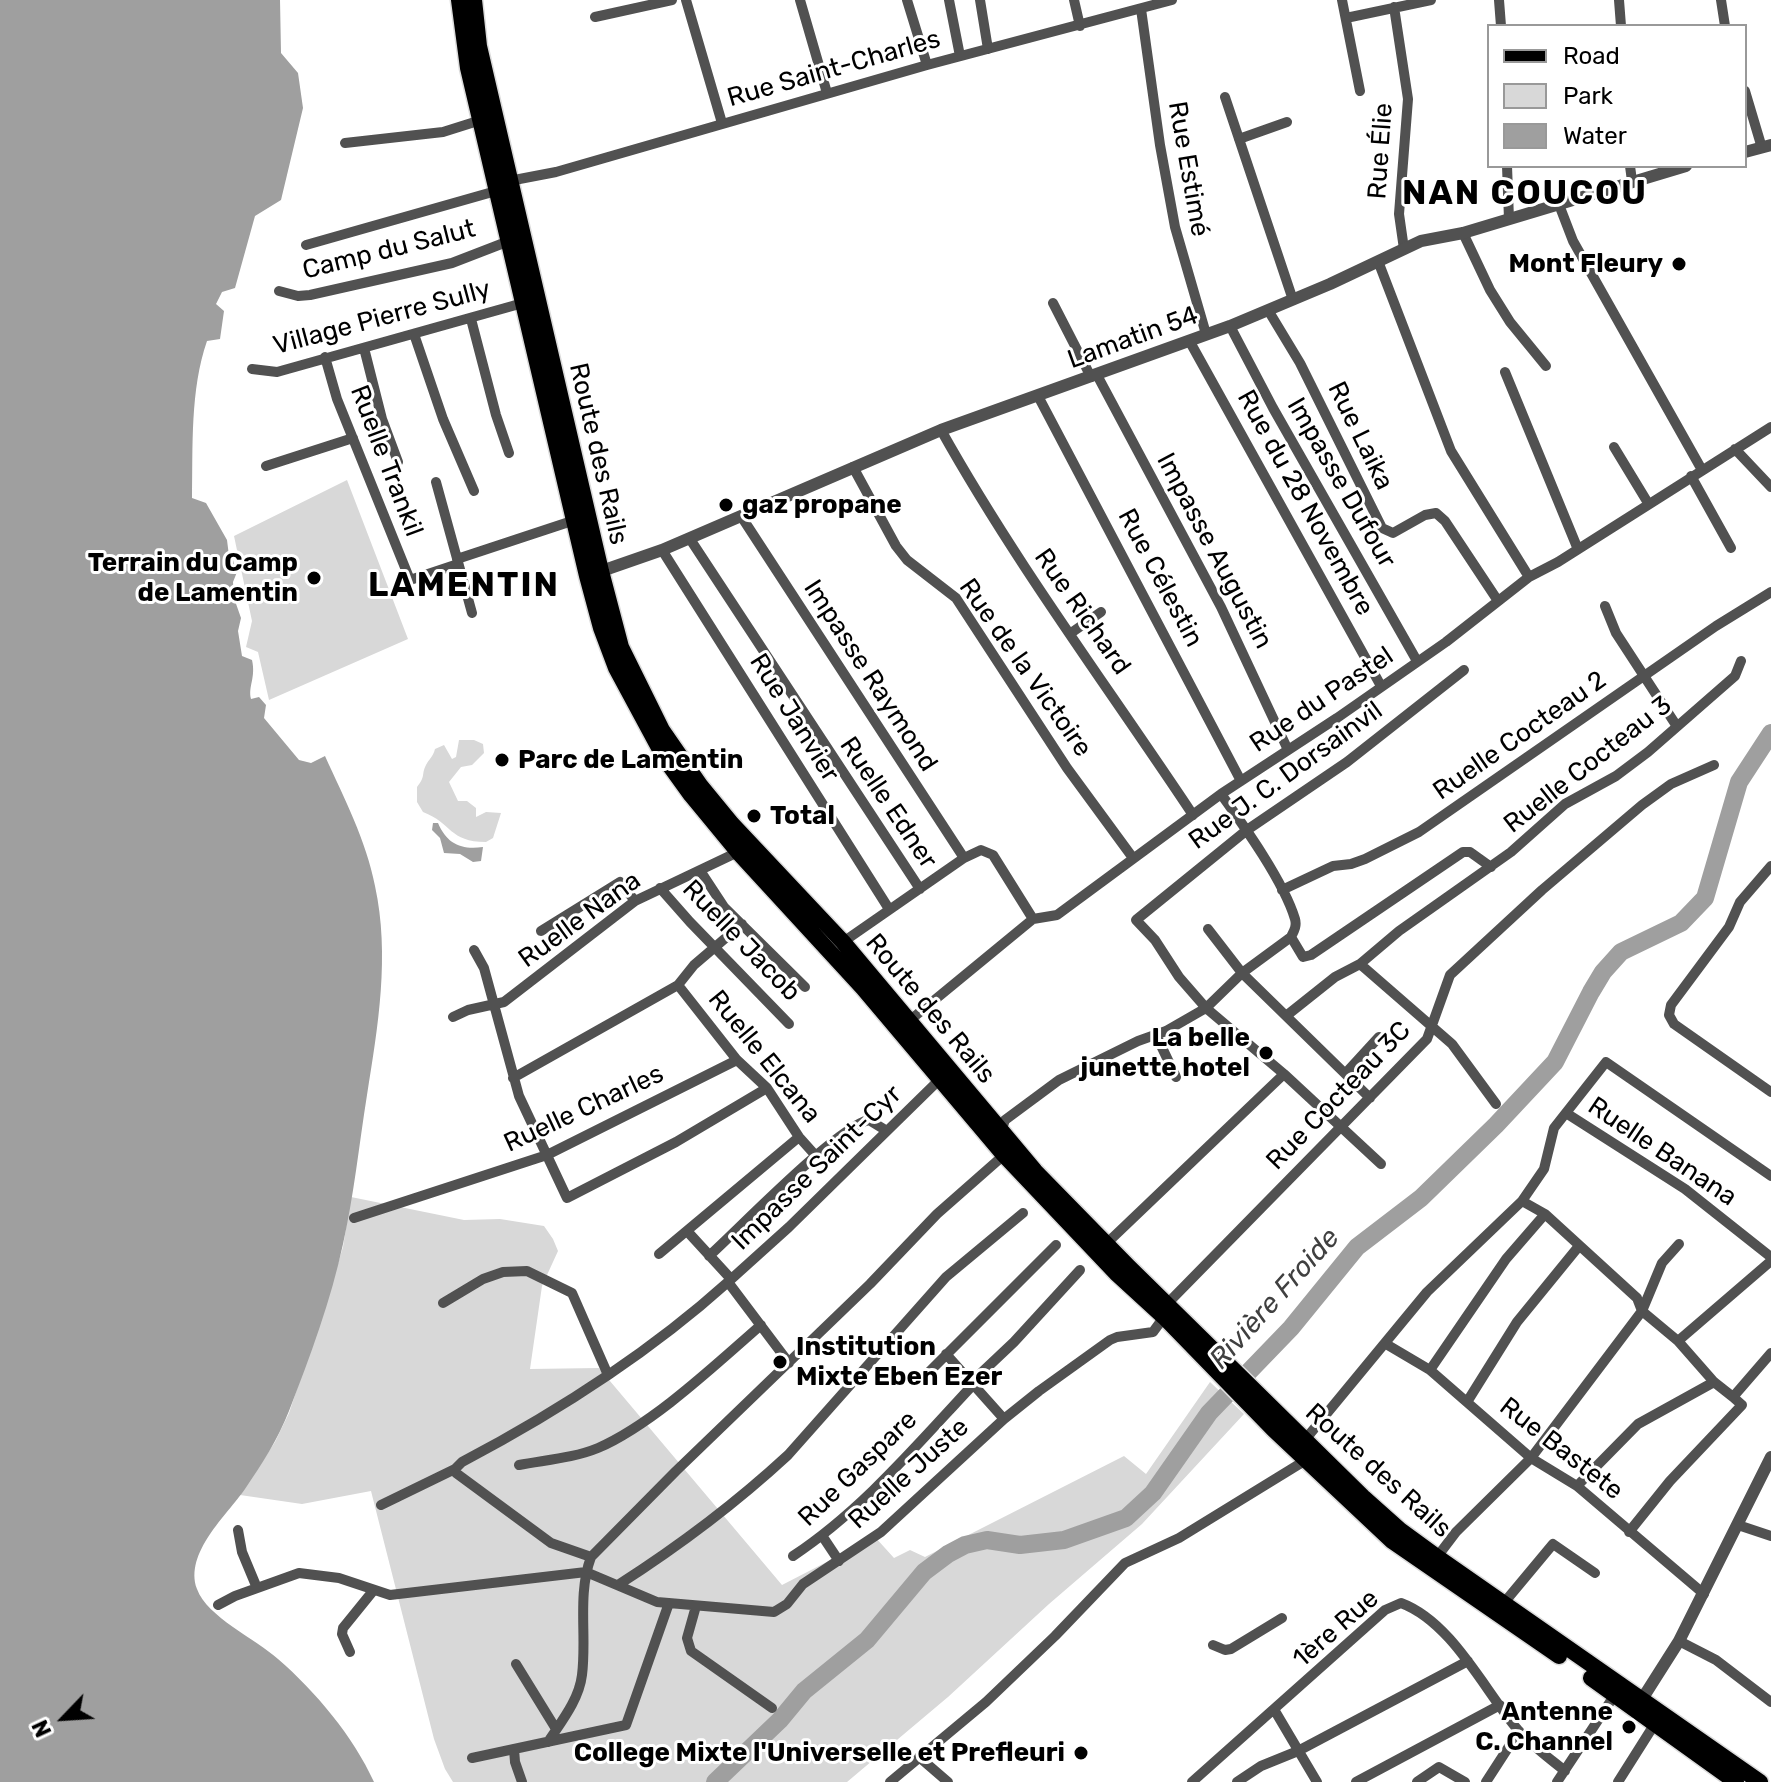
<!DOCTYPE html>
<meta charset="utf-8">
<style>
body{margin:0}
#map{position:relative;width:1771px;height:1782px;overflow:hidden;background:#fff;font-family:Rubik,sans-serif}
canvas{display:block}
.legend{position:absolute;left:1487px;top:24px;width:260px;height:144px;box-sizing:border-box;background:#fff;border:2px solid #999;margin:0;padding:10px 14px;list-style:none;font-size:24px;color:#000}
.legend li{display:flex;align-items:center;gap:16px;height:40px}
.legend b{width:40px;border:2px solid #999}
.north{position:absolute;left:24px;top:1678px;width:80px;height:80px;-webkit-text-stroke:6px #fff;paint-order:stroke;rotate:245deg;font-size:22px;font-weight:700;line-height:32px;text-align:center;color:#000}
.north::after{content:'';display:block;margin:auto;width:28px;height:36px;background:#000;clip-path:polygon(50% 0,100% 100%,50% 72%,0 100%)}
</style>
<div id="map">
<canvas width="1771" height="1782"></canvas>
<ul class="legend">
<li><b style="height:10px;background:#000"></b>Road</li>
<li><b style="height:22px;background:#d8d8d8"></b>Park</li>
<li><b style="height:22px;background:#9f9f9f"></b>Water</li>
</ul>
<div class="north">N</div>
</div>
<script>
const g = document.querySelector('canvas').getContext('2d');
g.lineJoin = 'round';
function paint(path, color) { g.fillStyle = color; g.fill(path, 'evenodd'); }
function stroke(path, color, width, dash) { g.strokeStyle = color; g.lineWidth = width; g.lineCap = dash ? 'butt' : 'round'; g.setLineDash(dash || []); g.stroke(path); }
function label(font, color, halo, rows, align = 'center') {
  g.font = font + ' Rubik,sans-serif'; g.lineWidth = 6; g.setLineDash([]); g.textBaseline = 'middle'; g.strokeStyle = halo; g.fillStyle = color; for (const [text, x, y, turn = 0] of rows) {
    g.save(); g.translate(x, y); g.rotate((+turn || 0) * Math.PI / 180); g.textAlign = isNaN(turn) ? turn : align; if (halo) g.strokeText(text, 0, 0); g.fillText(text, 0, 0); g.restore();
  }
}
const green = new Path2D(`
 M347 480 408 639 269 700 258 652 246 647 252 621 234 536Z
 M459 740H474L483 744 484 753 472 765 461 767 449 782 458 801H467L476 808V817L486 812 501 813 493 838 486 842C449 842 452 823 423 812L417 802V787C426 776 421 775 426 765 429 759 433 757 435 749L444 745 452 759 456 757Z
 M351 1197 464 1220 500 1219 544 1226 553 1239 558 1251 542 1286 530 1369 599 1368 782 1585 875 1537 894 1558 910 1550 925 1557 1124 1456 1146 1474 1210 1382 1244 1414 1142 1524 1049 1604 948 1697 847 1782H453L445 1769 434 1739 371 1491 302 1504 240 1495 275 1442 289 1413 329 1293 343 1247Z`);
const water = new Path2D(`
 M0 0H280L281 53 298 73 303 108 281 200 255 216 235 288 222 292 216 304 224 311 220 339 207 341C190 390 193 447 192 498L206 503 227 540 229 556 233 560 237 572 233 582 234 598 241 618 238 631 242 656 252 660C256 678 248 686 251 699L259 697 266 705 264 718 299 760 311 763 325 756C344 798 366 840 375 886 390 955 378 1027 367 1095 359 1145 354 1195 343 1244 331 1300 310 1357 289 1411 278 1439 262 1464 245 1489 227 1515 184 1553 197 1589 207 1617 256 1639 278 1659 316 1692 353 1736 374 1782H0Z
 M433 823H438C447 844 461 850 483 847L481 861 473 862 460 854 444 853 440 838 432 830Z`);
const river = new Path2D(`
 M715 1782 780 1720 804 1691 867 1640 924 1572 948 1554 965 1545 987 1540 1020 1545 1064 1540 1126 1518 1153 1493 1209 1413 1291 1328 1357 1247 1421 1198 1496 1125 1555 1062 1591 992 1603 972 1621 952 1681 923 1705 898 1739 782 1771 733`);
const minor = new Path2D(`
 M686 0 722 123
 M800 0 827 93
 M907 0 927 65
 M949 0 960 56
 M980 0 988 49
 M1074 0 1080 26
 M1342 0 1360 91
 M1499 0 1501 26
 M1619 0 1621 26
 M1721 0 1725 26
 M1394 7 1408 99 1399 214 1404 249
 M1141 9 1160 145 1175 227 1206 334
 M595 17 672 0
 M1346 18 1431 0
 M1745 91 1762 148
 M1225 97 1293 300
 M1239 139 1287 122
 M345 143 443 132 481 120
 M1507 166 1509 219
 M1630 166 1632 181
 M509 181 556 172 927 65 1172 0
 M1558 202 1573 241 1702 470
 M1463 233 1490 290 1510 322 1546 366
 M306 245 496 191
 M1378 261 1451 451 1529 577
 M279 291 298 296 310 295 452 263 509 241
 M1053 303 1091 377
 M1268 310 1300 363 1382 528 1393 533 1425 515 1436 513 1445 521 1498 601
 M471 319 496 415 509 453
 M1230 326 1273 408 1417 661
 M414 334 443 419 474 491
 M1190 342 1381 686
 M364 348 382 419 398 462
 M325 357 337 399 410 580 458 564
 M252 369 277 372 523 303
 M1505 372 1577 547
 M1097 375 1221 607 1288 750
 M1038 396 1241 781
 M941 430C1016 564 1108 687 1193 815
 M1614 447 1648 503
 M1735 449 1771 487
 M266 466 353 438
 M853 467 896 546 907 560 956 598 1067 768 1133 858
 M1691 476 1731 548
 M436 482 472 613
 M741 516 964 858
 M690 539 920 889
 M662 550 889 909
 M457 559 575 520
 M1605 606 1616 633 1676 725
 M1071 633 1101 612
 M1221 794C1244 826 1284 882 1295 919 1297 926 1294 931 1291 937L1303 957 1311 955 1463 852H1470L1491 867
 M1771 866 1740 902 1729 927 1671 1005 1669 1015 1674 1024 1771 1092
 M701 872 724 907 805 987
 M660 888 690 922 789 1024
 M1282 890 1333 866 1351 864 1365 859 1419 832 1716 626 1771 592
 M1208 929 1242 973 1370 1098
 M541 931 620 882 635 901
 M843 942 964 858 981 850 993 855 1033 919
 M474 950 484 968 519 1096 567 1198 676 1142 767 1088
 M1360 964 1452 1044 1496 1104
 M678 985 737 1060 767 1088 799 1137 816 1156
 M1286 1016 1335 977 1360 964 1399 931 1511 852 1565 804 1616 776 1648 752 1735 676 1741 661
 M453 1017 468 1010 504 1002 635 901 738 852
 M909 1021 1033 919 1057 915 1221 794 1337 718 1446 642 1529 577 1558 562 1771 427
 M1156 1035 1176 1077
 M1346 1073 1379 1037
 M513 1078 678 985 694 965 742 924
 M1566 1113 1685 1189 1771 1257
 M1001 1131 1005 1120 1059 1080 1138 1041 1166 1031 1206 1008 1242 973 1291 937
 M1381 1164 1284 1074 1206 1008 1179 977 1155 940 1136 920 1247 830 1347 762 1464 670
 M1522 1201 1545 1214 1637 1298 1642 1311 1678 1341 1714 1382 1733 1397
 M354 1218 547 1155 737 1060
 M687 1231 731 1279
 M1106 1244 1284 1074
 M659 1254 799 1137
 M709 1256C738 1230 838 1126 869 1120L887 1131
 M443 1303 483 1279 503 1272 527 1271 572 1293 608 1375
 M1167 1304 1427 1039 1450 975 1542 890 1642 805 1671 784 1714 765
 M1678 1341 1771 1261
 M1386 1344 1430 1370 1531 1458 1577 1486 1704 1594
 M946 1354 1004 1419
 M789 1363 728 1282 789 1227 939 1080
 M1430 1370 1506 1259 1545 1214
 M929 1372 1056 1245
 M1467 1402 1517 1322 1579 1246
 M1304 1441 1427 1292 1522 1201 1544 1169 1554 1128 1606 1062 1771 1176
 M519 1465C545 1460 574 1458 598 1448 653 1424 715 1365 761 1325
 M1577 1486 1638 1424 1714 1382
 M381 1505 455 1469
 M1738 1525 1771 1536
 M238 1530 242 1552 257 1588
 M1629 1532 1670 1481 1742 1405 1733 1397 1771 1353
 M823 1537 839 1561
 M793 1556C861 1511 915 1447 970 1388L978 1376 1014 1342 1080 1270
 M591 1557 551 1543 456 1473 455 1469 462 1462C557 1412 648 1354 728 1282
 M1437 1557 1456 1532 1531 1458 1642 1311 1662 1263 1679 1244
 M618 1585C679 1546 735 1504 788 1455L946 1277 1023 1213
 M1503 1604 1553 1544 1595 1573
 M218 1605 235 1596 299 1573 339 1578 390 1595 586 1572 657 1602 774 1612 787 1604 803 1584 881 1532 1004 1419 1039 1391 1110 1340 1117 1337 1153 1332 1164 1317
 M696 1606 687 1638 691 1651 772 1708
 M1679 1641 1716 1660 1771 1702
 M1213 1645 1225 1650 1231 1649 1282 1618
 M350 1652 342 1634 343 1628 373 1591
 M516 1664 556 1729
 M1275 1711 1317 1782
 M548 1742C561 1722 579 1700 582 1675 587 1636 577 1595 591 1557L676 1471 870 1284 937 1214 1004 1155
 M514 1749 515 1762 522 1782
 M919 1757 948 1782
 M472 1758 626 1725 669 1603
 M890 1782 986 1702 1055 1636 1125 1563 1179 1538 1306 1460
 M1192 1782 1385 1610 1401 1603C1452 1622 1484 1690 1518 1730 1531 1745 1549 1758 1565 1771
 M1237 1782 1261 1766 1298 1751 1468 1661
 M1356 1782 1500 1705
 M1417 1782 1439 1767 1465 1782
 M1486 1782 1519 1731
 M1557 1782 1614 1696
 M1618 1782 1654 1725`);
const tertiary = new Path2D(`
 M1745 152 1771 145
 M593 574 662 550 941 430 1230 326 1330 284 1421 241 1463 233 1686 166
 M1639 1704 1679 1641 1771 1457`);
const primary = new Path2D(`
 M459 0 468 68 587 576 601 628 616 668 665 759 691 795 738 852 863 988 1004 1155 1116 1273 1164 1317 1274 1430 1392 1541 1559 1656
 M474 0 479 46 601 571 621 647 662 730 700 785 732 824 843 942 1035 1171 1128 1266 1363 1497 1400 1530 1437 1557 1760 1782
 M1591 1678 1736 1782`);
const markers = [
 [1679,264,8,"#000"],
 [726,505,8,"#000"],
 [314,578,8,"#000"],
 [502,760,8,"#000"],
 [754,816,8,"#000"],
 [1266,1053,8,"#000"],
 [780,1362,8,"#000"],
 [1629,1727,8,"#000"],
 [1081,1753,8,"#000"]
];
const streetNames = [
 ["Rue Saint-Charles",834,69,-16],
 ["Rue Élie",1381,151,-86],
 ["Rue Estimé",1188,169,80],
 ["Camp du Salut",389,250,-14],
 ["Village Pierre Sully",382,318,-15],
 ["Lamatin 54",1133,338,-20],
 ["Rue Laika",1360,436,64],
 ["Route des Rails",598,454,77],
 ["Ruelle Trankil",386,461,69],
 ["Impasse Dufour",1341,483,60],
 ["Rue du 28 Novembre",1305,503,61],
 ["Impasse Augustin",1214,551,62],
 ["Rue Célestin",1160,578,62],
 ["Rue Richard",1082,612,55],
 ["Rue de la Victoire",1025,668,55],
 ["Impasse Raymond",870,676,57],
 ["Rue du Pastel",1322,700,-34],
 ["Rue Janvier",794,718,58],
 ["Ruelle Cocteau 2",1520,736,-35],
 ["Ruelle Cocteau 3",1588,765,-38],
 ["Rue J. C. Dorsainvil",1286,776,-36],
 ["Ruelle Edner",888,803,56],
 ["Ruelle Nana",580,920,-36],
 ["Ruelle Jacob",741,941,46],
 ["Route des Rails",930,1009,50],
 ["Ruelle Elcana",764,1057,51],
 ["Rue Cocteau 3C",1339,1096,-46],
 ["Ruelle Charles",584,1109,-25],
 ["Ruelle Banana",1662,1152,34],
 ["Impasse Saint-Cyr",817,1168,-44],
 ["Rue Bastete",1561,1449,38],
 ["Rue Gaspare",858,1469,-44],
 ["Route des Rails",1378,1471,42],
 ["Ruelle Juste",909,1474,-42],
 ["1ère Rue",1336,1629,-41]
];
const poiNames = [
 ["Mont Fleury",1663,264],
 ["gaz propane",742,505,"left"],
 ["Terrain du Camp",298,563],
 ["de Lamentin",298,593],
 ["Parc de Lamentin",518,760,"left"],
 ["Total",770,816,"left"],
 ["La belle",1250,1038],
 ["junette hotel",1250,1068],
 ["Institution",796,1347,"left"],
 ["Mixte Eben Ezer",796,1377,"left"],
 ["Antenne",1613,1712],
 ["C. Channel",1613,1742],
 ["College Mixte l'Universelle et Prefleuri",1065,1753]
];
const waterNames = [
 ["Rivière Froide",1275,1299,-48]
];
const districtNames = [
 ["NAN COUCOU",1525,194],
 ["LAMENTIN",464,586]
];
paint(green, '#d8d8d8');
paint(water, '#9f9f9f');
stroke(river, '#9f9f9f', 18);
stroke(primary, '#dbdbdb', 19);
stroke(minor, '#515151', 10);
stroke(tertiary, '#515151', 12);
stroke(primary, '#000', 16);
for (const [x, y, r, color] of markers) { const dot = new Path2D(); dot.arc(x, y, r, 0, 2 * Math.PI); g.fillStyle = color; g.fill(dot); stroke(dot, '#fff', 3); }
label('26px', '#000', '#fff', streetNames);
label('bold 26px', '#000', '#fff', poiNames, 'right');
label('italic 28px', '#404040', '#fff', waterNames);
g.letterSpacing = '2px';
label('bold 34px', '#000', '#fff', districtNames);
g.letterSpacing = '0px';
</script>
